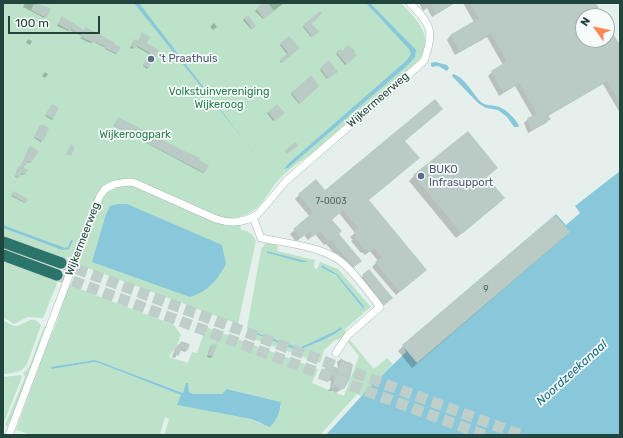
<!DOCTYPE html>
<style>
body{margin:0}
#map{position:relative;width:623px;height:438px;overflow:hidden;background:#e5f0ec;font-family:Rubik,sans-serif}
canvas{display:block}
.frame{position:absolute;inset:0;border:4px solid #21443d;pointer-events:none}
.north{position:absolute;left:575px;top:8px;width:40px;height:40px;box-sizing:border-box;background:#f7fbf9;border:1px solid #a1b2ae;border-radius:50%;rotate:303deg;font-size:11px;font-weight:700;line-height:16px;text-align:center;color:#21443d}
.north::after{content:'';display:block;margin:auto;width:14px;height:18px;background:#ff8954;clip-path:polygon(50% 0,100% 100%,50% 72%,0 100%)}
.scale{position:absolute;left:8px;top:16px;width:92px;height:18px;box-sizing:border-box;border:2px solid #21443d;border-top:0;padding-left:5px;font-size:12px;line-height:14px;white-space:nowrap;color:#21443d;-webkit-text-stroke:3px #f7fbf9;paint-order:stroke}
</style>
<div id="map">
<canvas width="623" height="438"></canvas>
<div class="frame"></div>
<div class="north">N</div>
<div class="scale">100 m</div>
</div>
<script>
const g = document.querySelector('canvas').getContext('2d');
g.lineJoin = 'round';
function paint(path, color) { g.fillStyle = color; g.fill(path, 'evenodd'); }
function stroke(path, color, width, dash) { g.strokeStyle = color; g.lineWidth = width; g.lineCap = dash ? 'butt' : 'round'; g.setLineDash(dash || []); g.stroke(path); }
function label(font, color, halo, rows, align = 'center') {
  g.font = font + ' Rubik,sans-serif'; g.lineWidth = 3.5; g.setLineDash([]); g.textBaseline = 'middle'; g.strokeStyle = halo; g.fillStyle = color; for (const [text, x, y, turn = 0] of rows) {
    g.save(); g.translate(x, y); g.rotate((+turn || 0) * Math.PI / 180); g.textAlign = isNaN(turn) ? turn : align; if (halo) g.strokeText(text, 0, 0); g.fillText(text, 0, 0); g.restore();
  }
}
const green = new Path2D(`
 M3 3H401C422 25 437 40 413 68L307 157C296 164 285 172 276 183 264 198 260 212 239 217L241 230C249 231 252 233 256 241L238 324 77 264 78 261 67 257 66 260 3 237V228L62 250 3 227Z
 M266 242 278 246 277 251 315 260 314 267 316 269H317L320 262 338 269 371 307 345 329 346 334 338 340 336 339 324 350 320 363 254 339 250 337 247 328 261 250ZM322 265 337 274 364 306V308L361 312 360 311 363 308C352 292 339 274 321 267ZM340 328 341 329 339 331C328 337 306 350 294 349L256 334H260L299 348 335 331Z
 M3 260 58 281 43 318 28 317 14 324 3 317Z
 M69 285 174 325 181 335 178 343 169 357 188 363 192 352 197 353 206 327 318 369 312 383 344 396 359 356 347 341 349 339 374 369 387 358 393 364 362 396 357 394 320 435H164L169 419 165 417 160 435H32L16 430 45 350 55 327ZM94 360 98 361 183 393 188 383 189 392 193 394H222L228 389 281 402V408L261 424 251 419 178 405 181 395 99 363 94 362 52 369V367Z
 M3 320C7 322 10 325 15 326 23 327 32 312 41 325L27 364C22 373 13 373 3 374Z
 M44 326H45C34 360 22 394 7 427L5 425 25 377 23 373 27 370 30 365Z
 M21 375 22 377 3 425V377Z`);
const water = new Path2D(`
 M134 3H139L263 165 251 149Z
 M366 3H370L416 50 415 57 408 65 288 168 284 169 289 163 406 61 411 54 409 49Z
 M435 62 447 65 449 68 447 71C442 69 439 64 433 67L431 66V63Z
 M453 74C466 78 472 93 481 102 487 107 493 104 499 107 507 110 515 118 519 126L518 127H514L507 117 498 110 486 108 478 103 452 76Z
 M620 171V435H326L367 390 406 352 403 345 556 214 566 225 580 213 575 206Z
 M118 204H127L222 245 226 264C217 280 209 291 190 297L92 262 106 214 110 206Z
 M3 225 65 248 68 247 71 240H73L69 249 62 250 3 228Z
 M267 251 309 262H301L272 254 267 253Z
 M322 265 337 274 364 306V308L360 312V311L363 308 336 275 321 267Z
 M341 327 342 329C330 338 313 344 299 350L294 349 256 334 257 333 260 334 299 348 335 331Z
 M94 360 98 361 183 393 186 383H188L189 392 193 394H222L227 389 281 402C280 412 277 420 270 427L251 419 177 405 181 395 99 363 94 362 52 369 51 367Z`);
const shadow = new Path2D(`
 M25 3H36L49 9 44 18 23 7Z
 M265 3H284L263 19 255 11Z
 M419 3H455L432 17 427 8 423 11Z
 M463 3H594L602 16H583V40H607V25L620 47V113L603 84 548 116 550 119 546 123 528 133 524 123 528 119 533 117 515 86 499 96 488 76 492 72 503 65 487 37 455 55 447 40 450 36 474 22Z
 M320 13 311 24 318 32 311 37 303 27Z
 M247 16 255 26 251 29 243 20Z
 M62 17 73 23 72 25 119 48 116 54H115L105 49 106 48 94 42 90 43 80 38 82 36 70 30 68 31 57 26Z
 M214 23 217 27 213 30 210 27Z
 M289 38 298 48 281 63 280 61 287 54 280 45Z
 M28 39 32 41 30 45 26 43Z
 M133 42 145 44 158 50 147 69 143 66 149 54 135 46 133 49 130 48Z
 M340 51 341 52 356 56 345 65 336 54Z
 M329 62 337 72 327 79 320 70Z
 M45 72 48 74 45 78 42 76Z
 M312 77 303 101 299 104 291 94Z
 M277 105 284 113 273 121 267 113Z
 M51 106 58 108 52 120 45 116Z
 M118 119 204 172 203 173 114 126Z
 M40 126 42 141 41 142 34 138Z
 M404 141 368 201 421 274 396 295 372 267 378 261 370 251 365 255 362 252 361 253 351 241 353 240 350 237 355 233 339 213 331 220 356 265 350 271 326 244 324 245 315 234 308 240 304 235 296 242 290 234 310 217 295 199 299 195 325 192Z
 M29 148 31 162 30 163 26 162 23 169 24 174 23 175 20 174 18 178 15 177 18 168H20Z
 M414 176 486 178 498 204 456 238 409 181Z
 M14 193 25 202V203L11 196Z
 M564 237 412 368 398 351 403 346Z
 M369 271 388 302 380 308 358 280Z
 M181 342 187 350 185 352 179 350 175 358 172 357 175 348Z
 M212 345 213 356 210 358 207 357 210 347Z
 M341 359 346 363 343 388 336 393 333 391H328L330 388 331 381 325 379V376L321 373 325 369H337L338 368 337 362Z`);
const building = new Path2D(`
 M37 3 51 9 46 18 31 10 34 4 36 5Z
 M263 3H268L274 11 264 19 256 9Z
 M430 3H454L436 13Z
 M470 3H596L603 16H583V40H607V23L620 45V103L607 81 548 115 551 119 532 130 527 118 537 114 519 83 503 92 491 71 507 61 491 33 460 52 450 35 479 18Z
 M320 11 322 13 312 24 319 32 312 37 303 25Z
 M248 15 256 26 252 29 244 18Z
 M62 16 84 30 86 27 115 43 114 44 121 47 117 54 105 48 106 47 96 42 95 43 92 42 81 37 82 35 71 29 70 31 58 24Z
 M142 32 150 37 147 43 159 50 149 68 143 65 150 53 137 46 135 48 131 46 134 39 138 41Z
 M289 36 300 48 282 63 280 59 288 53 280 43Z
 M348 45 355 51 354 52 357 56 346 64 336 52 340 49 342 51Z
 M329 60 338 72 328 79 320 68Z
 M310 76H312L319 86 300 104 291 92 295 90Z
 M435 99 443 109 405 141 420 158 369 200 427 270 400 292 375 262 382 257 374 248 369 252 367 249 365 250 355 237 356 235 354 232 358 228 343 210 332 220 342 231 339 234 362 261 354 267 331 240 329 242 320 231 313 237 309 232 301 238 293 229 313 212 298 194 316 179 325 190Z
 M52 104 59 108 53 119 45 115Z
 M277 104 285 113 275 121 268 112Z
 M118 117 180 149 200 158 199 160 209 165 205 173 120 129 114 125Z
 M41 124 49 128 44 140 43 139 42 141 34 137Z
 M468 131 498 168 487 177 505 198 462 234 413 175Z
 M295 142 299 145 287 154 284 151Z
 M71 144 75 147 71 156 66 154Z
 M30 146 39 151 31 163 28 161 24 168 28 170 25 175 22 173 19 178 15 176 18 171H16L19 166 20 167Z
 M14 191 28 199 26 203 11 195Z
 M555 215 570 232 417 363 402 345Z
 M369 269 393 298 384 305 362 275Z
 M181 341 190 344 188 350 181 348 179 356 174 354 177 345H180Z
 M212 344 217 345 213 356 208 355Z
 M340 358 347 362H350L353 365 350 379 344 389 340 390 337 387H330L334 383V377L328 375 329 372 324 368H330L332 366 338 368 342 363Z`);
const highwayTunnel = new Path2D(`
 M61 263 521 435
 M57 275 484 435`);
const minor = new Path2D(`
 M253 217 261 238C285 243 319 246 339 260 352 269 370 294 380 307L348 335 336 353
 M74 262 100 196 105 189 115 184 128 182 135 183 216 219C231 224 245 223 258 214L286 181 424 61C435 31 431 25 410 3
 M9 435 66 284`);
const highway = new Path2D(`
 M3 242 61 263
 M3 255 57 275`);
const minorBridge = new Path2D(`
 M66 284 74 262`);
const markers = [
 [151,59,4,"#5c6f8a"],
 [421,176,4,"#5c6f8a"]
];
const numberNames = [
 ["7-0003",331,201],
 ["9",486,289]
];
const serviceNames = [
 ["'t Praathuis",159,59],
 ["BUKO",429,170],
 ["Infrasupport",429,183]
];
const parkNames = [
 ["Volkstuinvereniging",219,92],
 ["Wijkeroog",219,105],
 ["Wijkeroogpark",135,135]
];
const streetNames = [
 ["Wijkermeerweg",378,100,-41],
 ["Wijkermeerweg",83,239,-69]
];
const waterNames = [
 ["Noordzeekanaal",572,373,-42]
];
paint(green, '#bce3c9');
paint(water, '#88c8da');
paint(shadow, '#0003');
paint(building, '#bacbc5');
stroke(highwayTunnel, '#becec9', 11, [11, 5.5]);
stroke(minor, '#a6b9b4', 8);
stroke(highway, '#c1cbc9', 12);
stroke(minor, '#fff', 7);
stroke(highway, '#2a746a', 11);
stroke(minorBridge, '#a6b9b4', 8, []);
stroke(minorBridge, '#fff', 7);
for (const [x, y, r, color] of markers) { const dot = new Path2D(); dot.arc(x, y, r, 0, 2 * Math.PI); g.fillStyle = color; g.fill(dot); stroke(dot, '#f7fbf9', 1.5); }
label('9px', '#47665f', null, numberNames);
label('11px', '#4e5e75', '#f7fbf9', serviceNames, 'left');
label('11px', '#27804f', '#f7fbf9', parkNames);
label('11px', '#21443d', '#f7fbf9', streetNames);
label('italic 12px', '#146d88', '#f7fbf9', waterNames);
</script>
